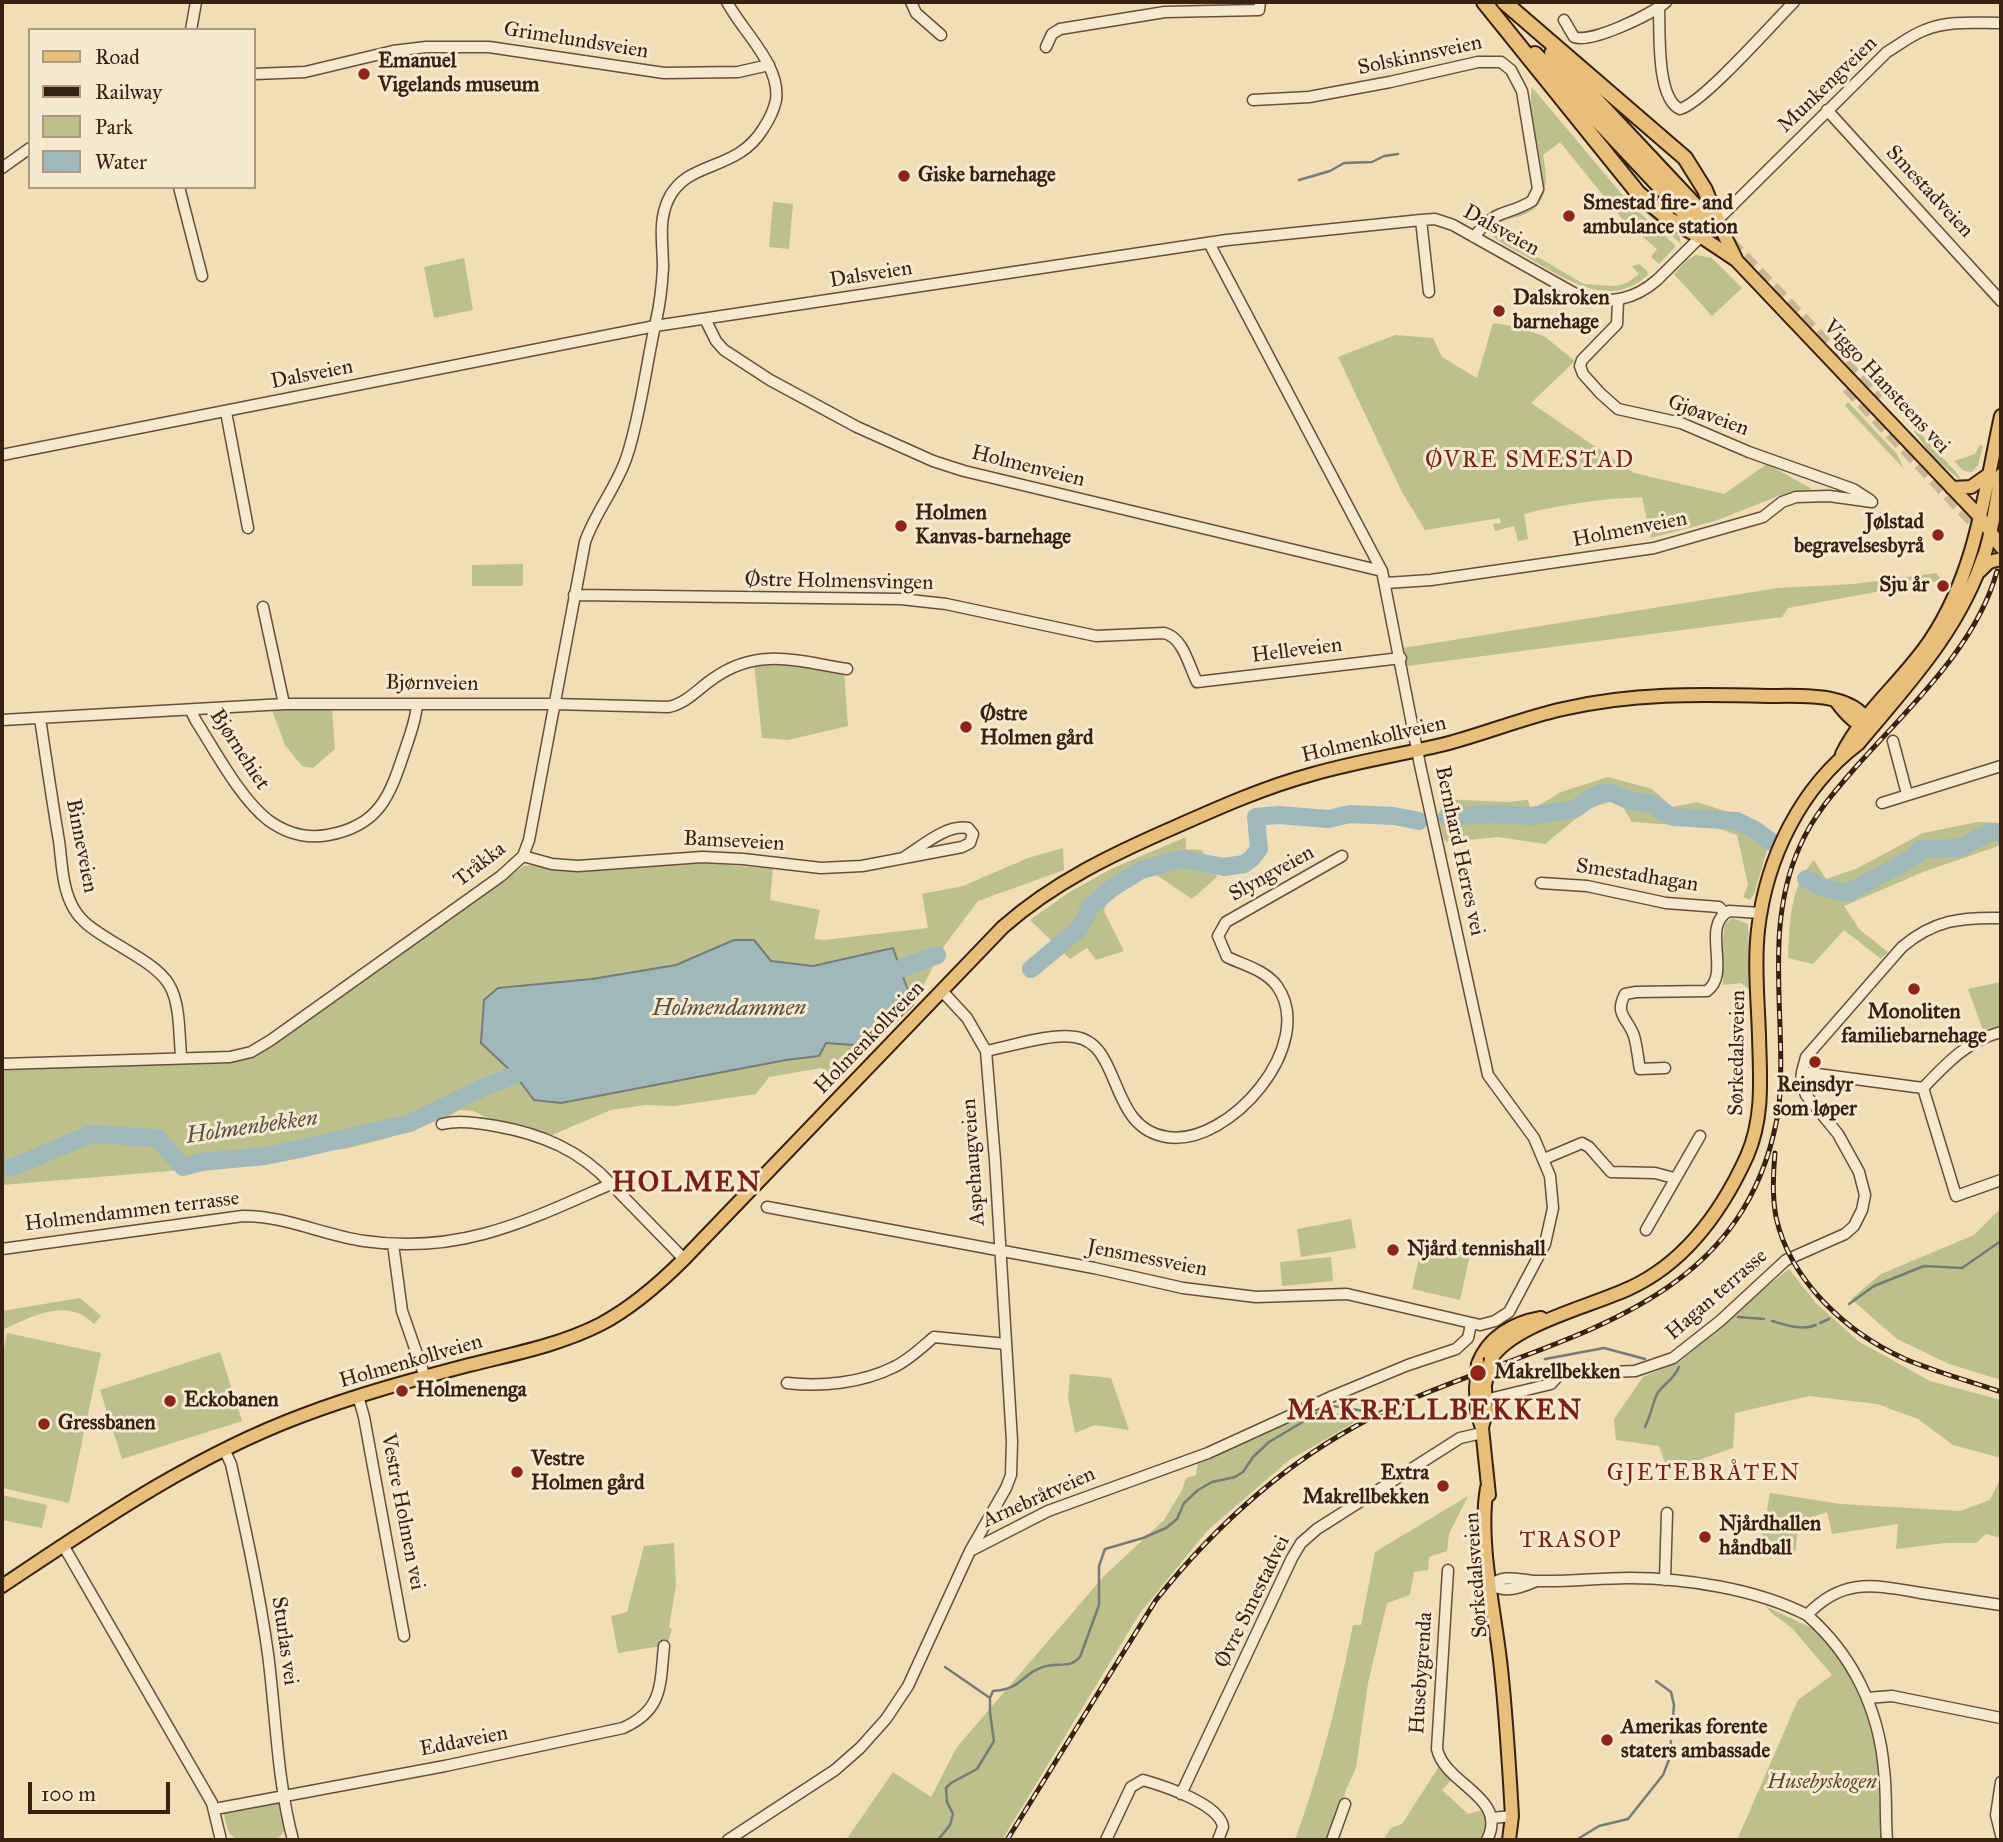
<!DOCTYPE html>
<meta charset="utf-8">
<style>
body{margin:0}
#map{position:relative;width:2003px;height:1842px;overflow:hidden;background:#f1ddb6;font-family:"IM FELL Great Primer",serif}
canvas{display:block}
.frame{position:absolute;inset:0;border:4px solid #38210f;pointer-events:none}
.legend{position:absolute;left:28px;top:28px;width:228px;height:161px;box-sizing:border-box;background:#f6e9d0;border:2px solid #aa9983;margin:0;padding:9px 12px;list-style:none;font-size:21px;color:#38210f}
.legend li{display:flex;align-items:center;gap:14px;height:35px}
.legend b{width:35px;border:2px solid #aa9983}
.scale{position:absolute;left:28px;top:1782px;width:142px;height:32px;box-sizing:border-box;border:4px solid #38210f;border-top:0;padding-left:9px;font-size:21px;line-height:24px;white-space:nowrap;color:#38210f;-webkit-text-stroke:5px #f6e9d0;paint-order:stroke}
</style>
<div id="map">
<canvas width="2003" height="1842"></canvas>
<div class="frame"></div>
<ul class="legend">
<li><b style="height:9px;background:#e8be7b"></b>Road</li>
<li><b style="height:9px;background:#38210f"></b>Railway</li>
<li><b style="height:19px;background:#bcc08c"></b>Park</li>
<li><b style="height:19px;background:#a1b8ba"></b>Water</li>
</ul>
<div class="scale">100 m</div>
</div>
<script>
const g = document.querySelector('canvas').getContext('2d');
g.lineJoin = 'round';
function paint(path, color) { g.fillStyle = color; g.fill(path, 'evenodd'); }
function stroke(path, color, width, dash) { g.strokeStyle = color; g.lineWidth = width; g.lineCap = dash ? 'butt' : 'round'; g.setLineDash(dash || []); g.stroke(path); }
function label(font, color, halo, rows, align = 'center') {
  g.font = font + ' "IM FELL Great Primer",serif'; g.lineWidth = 6; g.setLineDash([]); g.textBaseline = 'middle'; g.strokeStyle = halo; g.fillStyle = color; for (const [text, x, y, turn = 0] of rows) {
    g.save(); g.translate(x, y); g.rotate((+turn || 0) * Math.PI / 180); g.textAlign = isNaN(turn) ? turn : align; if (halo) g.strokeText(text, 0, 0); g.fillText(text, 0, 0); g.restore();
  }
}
const green = new Path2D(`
 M1532 87 1630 204 1676 246 1659 264 1651 257 1657 249 1623 220 1560 142 1543 155C1548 180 1549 208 1520 216 1508 220 1499 220 1491 230L1584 284 1615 286 1627 283 1639 274 1632 266 1639 264 1647 271 1648 275C1609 311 1564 278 1527 257 1515 250 1499 243 1490 233L1488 229C1501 211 1528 217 1539 199 1551 180 1526 117 1532 87Z
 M1580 129 1679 234 1681 244 1636 204 1581 137 1578 131Z
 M773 202 793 204 789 249 769 247Z
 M1696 255 1712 258 1742 288 1712 316 1674 274 1687 260Z
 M464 258 473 310 434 318 424 267Z
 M1493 323 1517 327 1544 336 1575 361 1531 403 1634 473 1724 494 1767 464 1812 489 1778 496 1715 521 1651 538 1642 497C1601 499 1563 504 1524 514L1528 539 1518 541 1514 526 1495 531 1493 524 1501 523 1500 518 1425 530 1402 492 1338 357 1395 335 1433 338 1442 357 1477 378Z
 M1848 402 1897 454 1904 469 1845 406Z
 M1917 430 1957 473 1961 481 1932 456 1914 431Z
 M1980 445 1983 446 1978 465 1972 472 1964 471 1954 461 1975 454Z
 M523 564V586H472V565Z
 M1936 573 1942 580 1788 608 1782 617 1407 666 1403 648 1778 588 1854 584Z
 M773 660 844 671 848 726 788 740 762 738 754 663Z
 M272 710H332L335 749 313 768 302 766 285 745Z
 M1608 777 1652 789 1672 807 1697 802 1737 815H1745L1767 829 1774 839 1768 847 1754 894 1750 900 1743 897 1748 885 1737 835 1717 828 1632 822 1618 799 1588 809 1545 844 1498 837 1447 842 1444 840 1440 824 1441 799 1507 802 1528 800 1531 810 1561 792Z
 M1978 822 2001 823V845L1923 872 1844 906 1860 930 1888 952 1881 959 1844 930 1813 964 1788 958C1790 923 1789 888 1814 860L1826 879 1856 869 1923 833Z
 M1186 837V849L1202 850 1217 877 1192 899 1143 866 1114 880 1104 911 1124 951 1096 960 1087 948 1070 959 1030 920 1068 893 1111 869Z
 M1063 848 1064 870 978 901 944 946 913 1005 838 1079 821 1068 769 1077 756 1094 675 1106 645 1105 611 1110 552 1135 491 1120 473 1111 460 1110 445 1118 384 1139 345 1149 317 1151 266 1163 2 1185V1070L8 1068 230 1062 248 1059 258 1054 524 866 537 864 572 870H596L695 862 773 869 770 900 820 910 814 939 824 940 928 928 922 894 963 886 1028 858ZM734 940H754L771 961 813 966 893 948 913 1005 853 1045 825 1043 819 1056 786 1060 562 1103 534 1100 515 1075 481 1043 592 979 676 965Z
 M1732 918 1748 924 1750 990 1741 983 1723 985 1722 946 1725 924Z
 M2001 982V1026L1983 1030 1968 989Z
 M2001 1208V1380L1949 1364 1897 1339 1851 1299 1881 1274 1974 1235Z
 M1351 1219 1356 1248 1301 1257 1297 1229Z
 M1423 1240 1471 1251 1460 1300 1412 1289Z
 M1331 1257 1333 1281 1282 1286 1280 1262Z
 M1789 1269 1815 1302 1858 1341 1930 1381 2001 1400V1458L1953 1445 1918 1419 1877 1404 1809 1396 1735 1413 1733 1448 1668 1471 1659 1446 1616 1440 1614 1419 1643 1377 1683 1359 1725 1320Z
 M80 1298 101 1316 94 1324C67 1297 34 1316 4 1329L2 1327V1311Z
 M7 1333 101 1353 69 1503 2 1488V1359Z
 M220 1352 242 1421 122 1459 100 1390Z
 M1070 1374 1111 1378 1129 1430 1095 1425 1075 1433 1068 1398Z
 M1316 1410 1351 1416 1356 1418 1357 1421 1288 1461 1207 1531 1140 1613 1002 1840H846L893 1772 931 1797 957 1747 1104 1576 1164 1520 1182 1490 1186 1478 1196 1475 1198 1461Z
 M2000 1479 2001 1538 1986 1534 1976 1543H1945L1896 1549 1898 1524 1832 1534 1827 1512 1799 1522 1795 1554 1762 1536 1770 1493 1841 1504 1960 1511 1990 1500Z
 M2 1495 47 1505 42 1528 2 1520Z
 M1468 1496 1449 1534 1447 1551 1429 1557 1428 1570 1414 1572 1410 1595 1387 1603 1368 1683 1356 1768 1346 1790 1330 1840H1295C1321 1768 1338 1700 1353 1625H1361L1375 1552Z
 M674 1543 676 1585 669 1628 672 1629 667 1645 618 1653 611 1616 627 1612 644 1546Z
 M1765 1606 1820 1632 1857 1686 1876 1745 1883 1840H1737L1798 1700 1832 1675 1792 1628 1773 1614Z
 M1440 1765 1453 1778 1442 1790 1468 1814 1482 1810C1489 1820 1487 1830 1481 1840H1383L1391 1828 1402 1824Z
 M280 1799 284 1832 278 1838 237 1840 229 1833 223 1812Z`);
const water = new Path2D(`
 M734 940H754L771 961 813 966 893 948 913 1005 872 1044 853 1045 826 1043 819 1056 786 1060 561 1103 534 1100 515 1075 481 1043 484 1000 498 988 592 979 676 965Z`);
const stream = new Path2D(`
 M1299 180 1330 171 1344 163 1372 162 1384 156 1398 154
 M1849 1304 1874 1286 1924 1266 1962 1268 2001 1241
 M1738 1317 1764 1319
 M1772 1321C1786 1325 1802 1331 1816 1325
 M1820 1323 1829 1319
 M1545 1359 1604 1348 1645 1359
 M1645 1427C1650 1417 1653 1403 1657 1394 1663 1384 1673 1381 1679 1367
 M945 1667 990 1698
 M1656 1681 1671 1692 1674 1705 1672 1729
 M938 1840 950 1825 953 1814 947 1802 946 1788 951 1783 977 1769 994 1741 990 1713V1698L993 1691C1023 1689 1022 1673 1043 1667 1057 1662 1070 1669 1080 1657L1099 1605V1566L1105 1549 1143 1538 1166 1528 1177 1519 1184 1503 1198 1490 1212 1482 1235 1477 1243 1472 1253 1457 1269 1442 1316 1414 1333 1406 1364 1411
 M1576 1840 1599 1826 1628 1819 1663 1775 1670 1757 1671 1741`);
const river = new Path2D(`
 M1447 817 1495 814 1531 816 1575 809 1589 799 1602 793H1612L1628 800 1649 803 1673 817 1737 821 1755 830 1771 842
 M1806 879 1821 887 1847 893 1916 856 1920 849 1960 848 1990 832 2001 833
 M900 969 937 955
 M1031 969 1079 929 1091 906 1112 888 1141 870 1182 859 1224 867 1244 864 1251 859 1259 849 1256 817 1279 815 1328 819 1350 814 1394 816 1419 821
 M2 1169 13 1167 91 1134 157 1138 183 1167 201 1162 265 1156 300 1149 410 1123 480 1089 515 1075`);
const highwayTunnel = new Path2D(`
 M1729 242 1878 400
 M1848 387 1985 533
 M1973 502 2001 531`);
const minor = new Path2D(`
 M911 2 916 13 941 35
 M1659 7C1660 31 1656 98 1680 109 1703 103 1773 23 1794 2
 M1564 20 1574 37C1591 44 1652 14 1666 2
 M191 30 196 2
 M1046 47 1052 34 1060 29 1165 12 1259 10 1260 2
 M254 74 305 72 393 51 426 47H489L664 73 738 72 769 65
 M1253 100 1309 97 1390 82 1478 62H1501L1511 70 1522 91 1538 189 1532 201C1505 217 1497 207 1474 237
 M1827 110 2001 301
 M2 168 30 148
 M179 187 202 276
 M1421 220 1429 292
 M1618 301 1617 324 1582 360 1580 366 1583 374 1601 394 1618 409 1681 423 1749 452 1853 489 1870 500
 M705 319 716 341 724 350 770 380 857 427 933 461 964 471 1382 571
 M226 412 248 528
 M2 455 655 326 1227 240 1421 220 1435 219 1453 225 1581 297C1610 304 1634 300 1657 280L1887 52C1899 45 1911 35 1925 30 1948 20 1976 23 2001 23
 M1386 583 1431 580 1654 548 1763 517 1782 502 1796 497 1829 496 1872 502
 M574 595 901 599 946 604 1096 636 1164 633C1183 637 1189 666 1197 682L1401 658
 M263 607 284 704
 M191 711 196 721C216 752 240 798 268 820 287 834 306 839 328 835 380 826 390 795 405 750 410 735 416 720 417 704
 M40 718C46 759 52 800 59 841 62 863 62 889 74 909 82 923 96 931 110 940 177 980 177 980 181 1058
 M2 720 284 704H553L668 707C686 704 699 688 714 678 758 647 798 661 847 669
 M1893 741 1907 794
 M1882 803 2001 766
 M523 856 552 864 578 866 702 857 743 859 821 868 862 866 962 847 970 843 973 834 968 828C946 824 921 847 903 858
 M1541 883 1587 886 1666 903 1719 907 1725 913
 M942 991 967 1018 986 1051 995 1160 1012 1441 1011 1475 1006 1488 970 1551
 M986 1051C1012 1046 1050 1033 1075 1037 1123 1044 1107 1128 1167 1137 1229 1147 1318 1044 1277 986 1265 970 1244 965 1227 957L1218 936 1226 922 1342 856
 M2 1064 230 1057 251 1052 271 1040 501 876 523 856 529 840 585 542C595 512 617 487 627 456 641 413 646 365 656 321 660 304 662 285 663 268 663 244 658 222 668 200 687 159 736 173 763 129 769 120 774 110 776 100 781 65 742 31 727 2
 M1665 1068 1640 1069C1638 1059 1637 1046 1634 1036 1628 1018 1614 1015 1625 994L1636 992 1707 991C1732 973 1700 926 1729 911L1761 913
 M1802 1072 1923 1088C1947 1063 1967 1041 2001 1032
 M1923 1088 1956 1196 2001 1180
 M442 1124C459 1120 478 1123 496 1126 541 1134 580 1150 611 1184
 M1544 1159 1582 1143 1589 1147 1611 1172 1655 1173 1674 1178
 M767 1207 1094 1268 1183 1288 1256 1297 1347 1294 1480 1325 1495 1321 1509 1312 1545 1244 1553 1208 1550 1176 1534 1138 1488 1075 1420 765 1382 571 1209 243
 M1646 1230 1700 1136
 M393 1244 402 1311 425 1377
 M2 1249 243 1216C286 1216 323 1235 364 1241 460 1255 527 1221 611 1184L684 1259
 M787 1383C822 1387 862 1383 894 1367 909 1360 922 1347 934 1337L1006 1344
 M358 1396 364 1417 404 1636
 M1493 1398 1551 1384 1560 1374 1635 1371 1673 1358 1720 1321 1786 1260 1845 1234 1854 1226 1862 1210 1865 1195 1859 1172 1838 1134 1806 1095 1801 1081 1802 1072 1806 1057 1902 947C1934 920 1961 917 2001 918
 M224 1449 231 1464C245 1527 259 1590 268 1654 276 1716 277 1780 293 1840
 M63 1545 212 1803 221 1840
 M1448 1570 1437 1749C1445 1785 1509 1797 1487 1840
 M1665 1580 1667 1513
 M1491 1585C1504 1573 1522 1581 1537 1581 1568 1582 1599 1578 1629 1578 1685 1578 1757 1589 1807 1615 1843 1577 1874 1585 1921 1593 1948 1597 1975 1601 2001 1605
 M1491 1585C1505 1593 1520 1588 1534 1582
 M1807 1615C1853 1655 1879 1710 1884 1770 1887 1793 1885 1817 1887 1840
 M1867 1698 1892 1696 2001 1718
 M2001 1782 1996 1815 2001 1835
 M1181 1794 1292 1558 1301 1543 1317 1529 1460 1438 1482 1433
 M215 1809 445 1766 623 1728C663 1710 660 1686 664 1646
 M1492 1818 1512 1816
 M728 1840 835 1770 860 1748 886 1719 908 1686 970 1551 1048 1511 1208 1453 1333 1396 1408 1365 1456 1349 1468 1338 1471 1324
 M1106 1840 1131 1787 1143 1780C1164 1786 1220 1804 1223 1827L1218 1840
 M1332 1840 1345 1804`);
const major = new Path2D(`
 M1717 220 1736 259
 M1700 236 1736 260 1980 517 2001 547
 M1952 488 1971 487 1988 475
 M1980 571 1989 562 2001 559
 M1836 701C1844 712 1854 724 1867 728
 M1842 754C1864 710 1904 680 1931 639 1976 571 1984 494 2001 416
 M1491 1359C1513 1324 1592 1306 1630 1288 1686 1262 1722 1211 1747 1156 1764 1117 1760 1077 1759 1036 1758 1001 1754 965 1758 930 1766 859 1800 788 1858 744 1909 683 1959 631 1985 553 1993 528 1996 501 2001 475
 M1478 1364C1488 1337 1513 1323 1541 1318
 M1476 1389 1477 1413 1482 1428 1489 1495
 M1482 1427 1486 1413 1485 1386
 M1487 1488C1478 1539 1494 1608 1500 1660 1506 1711 1509 1764 1512 1816L1509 1840
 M2 1586C98 1522 192 1457 301 1416 356 1395 412 1380 469 1365 513 1354 560 1345 601 1324 633 1307 659 1284 684 1259L1003 927C1054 882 1113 854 1175 827 1220 807 1265 787 1313 774 1355 762 1399 755 1441 745 1482 735 1522 718 1563 709 1631 693 1699 694 1768 696 1800 696 1858 691 1871 728`);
const highway = new Path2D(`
 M1484 2 1638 193 1670 220 1700 236
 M1504 2 1685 158 1705 190 1717 220
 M1552 53 1704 215
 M1535 54 1694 223`);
const rail = new Path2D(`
 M1778 1115C1789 1024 1761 932 1800 846 1813 816 1834 792 1855 768 1907 709 1976 648 1997 571
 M1775 1153C1773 1174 1772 1196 1776 1217 1790 1281 1847 1333 1905 1359 1936 1372 1969 1381 2001 1392
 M1007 1840 1156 1600C1215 1526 1284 1463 1369 1419 1531 1336 1745 1327 1779 1107`);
const majorBridge = new Path2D(`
 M1485 1385 1491 1359
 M1476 1389 1478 1364`);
const markers = [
 [364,74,7,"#8f2418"],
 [904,176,7,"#8f2418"],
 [1569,216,7,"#8f2418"],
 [1499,311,7,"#8f2418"],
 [901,526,7,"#8f2418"],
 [1938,535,7,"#8f2418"],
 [1943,586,7,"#8f2418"],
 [966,727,7,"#8f2418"],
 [1914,989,7,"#8f2418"],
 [1815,1062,7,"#8f2418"],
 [1393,1250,7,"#8f2418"],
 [1478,1373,9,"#8f2418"],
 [402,1391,7,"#8f2418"],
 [170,1401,7,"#8f2418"],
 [44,1424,7,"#8f2418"],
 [517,1472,7,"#8f2418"],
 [1443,1486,7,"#8f2418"],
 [1705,1537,7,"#8f2418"],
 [1607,1740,7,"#8f2418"]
];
const streetNames = [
 ["Grimelundsveien",576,41,9],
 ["Solskinnsveien",1420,56,-12],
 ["Munkengveien",1828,85,-44],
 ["Smestadveien",1929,192,47],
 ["Dalsveien",1501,231,29],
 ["Dalsveien",871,275,-9],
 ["Dalsveien",312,375,-11],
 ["Viggo Hansteens vei",1886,387,47],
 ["Gjøaveien",1708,416,20],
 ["Holmenveien",1028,467,14],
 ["Holmenveien",1630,530,-11],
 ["Østre Holmensvingen",839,582,1],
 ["Helleveien",1297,651,-7],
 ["Bjørnveien",432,684,1],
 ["Holmenkollveien",1374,740,-13],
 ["Bjørnehiet",239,750,57],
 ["Bamseveien",734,842,3],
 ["Binneveien",81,846,79],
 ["Bernhard Herres vei",1459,851,78],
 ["Tråkka",480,865,-38],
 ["Slyngveien",1272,874,-29],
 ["Smestadhagan",1637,876,9],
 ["Holmenkollveien",870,1038,-46],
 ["Sørkedalsveien",1738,1053,-89],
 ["Aspehaugveien",974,1162,-94],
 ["Holmendammen terrasse",132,1212,-7],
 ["Jensmessveien",1147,1259,11],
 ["Hagan terrasse",1717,1295,-41],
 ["Holmenkollveien",411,1362,-16],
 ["Arnebråtveien",1039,1498,-24],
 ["Vestre Holmen vei",402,1512,79],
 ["Sørkedalsveien",1477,1575,-94],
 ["Øvre Smestadvei",1253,1602,-64],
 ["Sturlas vei",284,1641,82],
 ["Husebygrenda",1422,1673,-86],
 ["Eddaveien",464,1742,-11]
];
const poiNames = [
 ["Emanuel",378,62],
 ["Vigelands museum",378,86],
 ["Giske barnehage",918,176],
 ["Smestad fire- and",1583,204],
 ["ambulance station",1583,228],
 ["Dalskroken",1513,299],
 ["barnehage",1513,323],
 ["Holmen",915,514],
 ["Kanvas-barnehage",915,538],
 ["Jølstad",1924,523,"right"],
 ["begravelsesbyrå",1924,547,"right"],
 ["Sju år",1929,586,"right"],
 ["Østre",980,715],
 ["Holmen gård",980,739],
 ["Monoliten",1914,1013,"center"],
 ["familiebarnehage",1914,1037,"center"],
 ["Reinsdyr",1815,1086,"center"],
 ["som løper",1815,1110,"center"],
 ["Njård tennishall",1407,1250],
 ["Makrellbekken",1494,1373],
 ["Holmenenga",416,1391],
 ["Eckobanen",184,1401],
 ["Gressbanen",58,1424],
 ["Vestre",531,1460],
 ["Holmen gård",531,1484],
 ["Extra",1429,1474,"right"],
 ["Makrellbekken",1429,1498,"right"],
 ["Njårdhallen",1719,1525],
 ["håndball",1719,1549],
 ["Amerikas forente",1621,1728],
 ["staters ambassade",1621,1752]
];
const parkNames = [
 ["Husebyskogen",1822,1783]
];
const neighbourhoodNames = [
 ["ØVRE SMESTAD",1530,461],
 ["GJETEBRÅTEN",1704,1474],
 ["TRASOP",1571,1541]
];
const waterNames = [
 ["Holmendammen",729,1009],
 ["Holmenbekken",252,1128,-8]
];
const districtNames = [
 ["HOLMEN",687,1184],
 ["MAKRELLBEKKEN",1435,1412]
];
paint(green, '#bcc08c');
paint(water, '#a1b8ba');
stroke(water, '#777c76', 2);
stroke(stream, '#777c76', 2.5);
stroke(river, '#a1b8ba', 18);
stroke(highwayTunnel, '#ccb795', 14, [14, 7]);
stroke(minor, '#665039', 13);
stroke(major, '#38210f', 16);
stroke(highway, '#38210f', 18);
stroke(minor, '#f6e9d0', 10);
stroke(major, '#e8be7b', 12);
stroke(highway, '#e8be7b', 14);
stroke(rail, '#38210f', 5);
stroke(rail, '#f6e9d0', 2.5, [8]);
stroke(majorBridge, '#38210f', 16, []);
stroke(majorBridge, '#e8be7b', 12);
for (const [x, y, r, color] of markers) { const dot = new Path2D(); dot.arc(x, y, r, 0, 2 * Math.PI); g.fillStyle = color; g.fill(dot); stroke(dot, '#f6e9d0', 2.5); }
label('21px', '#38210f', '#f6e9d0', streetNames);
label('bold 21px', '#38210f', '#f6e9d0', poiNames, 'left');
label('italic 21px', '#59492e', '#f6e9d0', parkNames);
g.letterSpacing = '2px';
label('23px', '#7a1f14', '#f6e9d0', neighbourhoodNames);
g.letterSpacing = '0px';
label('italic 23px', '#584e42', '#f6e9d0', waterNames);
g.letterSpacing = '2px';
label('bold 28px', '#7a1f14', '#f6e9d0', districtNames);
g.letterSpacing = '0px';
</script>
